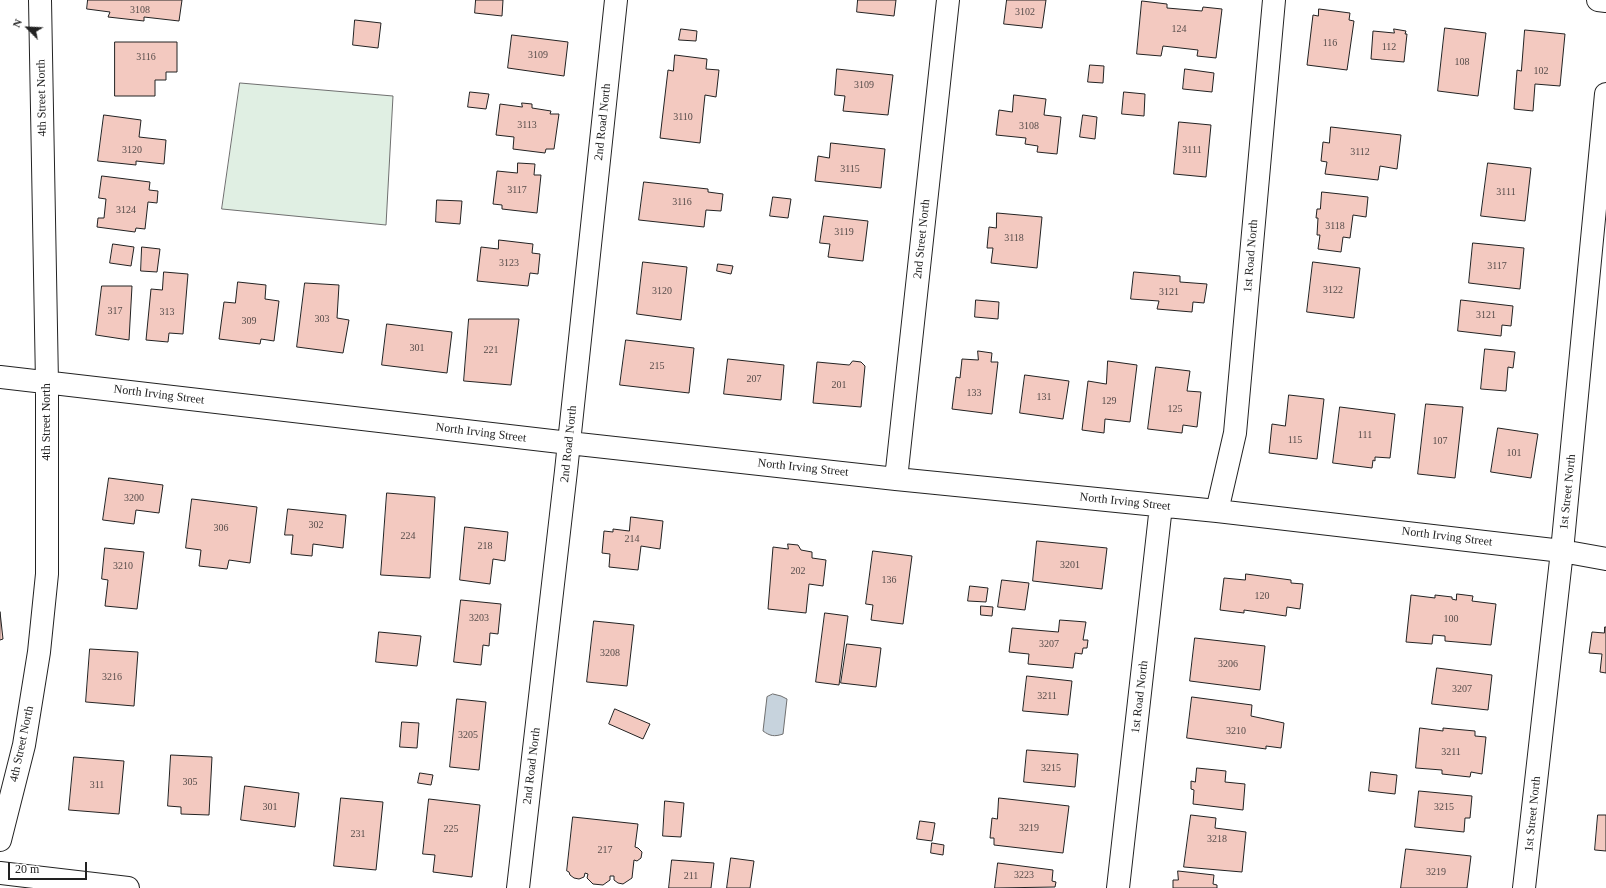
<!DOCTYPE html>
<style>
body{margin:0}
#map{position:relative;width:1606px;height:888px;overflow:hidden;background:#fff;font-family:"Times New Roman",serif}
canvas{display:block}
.north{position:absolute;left:8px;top:8px;width:40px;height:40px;-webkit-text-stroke:3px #fff;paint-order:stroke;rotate:294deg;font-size:11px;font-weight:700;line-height:16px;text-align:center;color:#222}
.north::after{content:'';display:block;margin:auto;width:14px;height:18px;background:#222;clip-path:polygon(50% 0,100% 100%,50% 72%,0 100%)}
.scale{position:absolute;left:8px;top:862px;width:79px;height:18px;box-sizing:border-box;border:2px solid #222;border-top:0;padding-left:5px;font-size:12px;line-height:14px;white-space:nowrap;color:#222;-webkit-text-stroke:3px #fff;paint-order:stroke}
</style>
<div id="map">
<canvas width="1606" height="888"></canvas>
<div class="north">N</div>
<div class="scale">20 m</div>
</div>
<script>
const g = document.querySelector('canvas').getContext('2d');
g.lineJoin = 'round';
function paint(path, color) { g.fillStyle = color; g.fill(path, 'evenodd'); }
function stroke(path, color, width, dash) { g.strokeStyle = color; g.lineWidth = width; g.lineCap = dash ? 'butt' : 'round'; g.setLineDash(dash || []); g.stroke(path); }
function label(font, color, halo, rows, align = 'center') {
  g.font = font + ' "Times New Roman",serif'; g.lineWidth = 3; g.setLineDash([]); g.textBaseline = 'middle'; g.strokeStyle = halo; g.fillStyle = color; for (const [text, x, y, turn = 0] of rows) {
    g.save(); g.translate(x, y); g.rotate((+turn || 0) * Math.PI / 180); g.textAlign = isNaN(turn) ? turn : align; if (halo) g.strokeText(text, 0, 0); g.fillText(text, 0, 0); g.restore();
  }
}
const green = new Path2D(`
 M240 83 393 96 386 225 222 209Z`);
const water = new Path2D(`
 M773 694 781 696 787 699 783 734C774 737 770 736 763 731L767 697Z`);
const building = new Path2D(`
 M88 0H182L179 21 144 17V21L108 17 110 12 87 9Z
 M476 0H503L502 16 475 13Z
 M858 0H896L894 16 857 12Z
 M1007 0H1046L1042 28 1004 24Z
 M1142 1 1167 4V8L1202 11 1203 7 1222 9 1216 58 1197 56 1198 50 1163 46 1161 56 1137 54Z
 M1319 9 1350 13 1349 20 1354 21 1347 70 1307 65 1313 15 1318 16Z
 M355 20 381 23 378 48 353 45Z
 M1445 28 1486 33 1478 96 1438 91Z
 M681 29 697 31 696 41 679 40Z
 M1394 29 1406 31 1405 34H1407L1404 62 1371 59 1373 31 1394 33Z
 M1525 30 1565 34 1560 86 1535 84 1533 111 1514 109 1517 70 1521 71Z
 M512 35 568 42 564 76 508 68Z
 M115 42H177V72H166V80H155V96H115Z
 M675 55 707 59 706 69 719 70 716 97 705 95 700 143 660 138 668 70 673 71Z
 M1090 65 1104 66 1103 83 1088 82Z
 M837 69 893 75 888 115 843 111 845 96 835 95Z
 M1185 69 1214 73 1212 92 1183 89Z
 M470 92 489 94 486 109 468 107Z
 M1124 92 1145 94 1144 116 1122 114Z
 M1014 95 1046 99 1044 115 1061 117 1057 154 1037 152 1038 146 1025 144 1026 138 996 135 999 110 1012 112Z
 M522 103 532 104V108L551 111 550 114H559L554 149H546L545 153 513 149 514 137 496 135 500 104 522 107Z
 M104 115 141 120 139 137 166 140 164 164 136 161V165L98 161Z
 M1083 115 1097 117 1095 139 1080 137Z
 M1179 122 1211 125 1206 177 1174 174Z
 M1331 127 1401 135 1397 169 1380 166 1378 180 1325 174 1327 162 1321 161 1323 142 1329 143Z
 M831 143 885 149 881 188 815 181 818 156 829 158Z
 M518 163 535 164 534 175H541L537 213 502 209V205L493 204 497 171 517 173Z
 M1488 163 1531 168 1525 221 1481 216Z
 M102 176 150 182 149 190 158 191 157 203 148 202 145 229 136 228 135 232 97 227 98 218H104L106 199 99 198Z
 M644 182 708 189V192L723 194 721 211 706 210 704 227 639 220Z
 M1322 192 1368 197 1366 217 1353 215 1350 238 1343 237 1341 252 1318 249 1320 235H1317L1318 218H1316L1317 209H1320Z
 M773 197 791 199 788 218 770 216Z
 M437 200 462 201 460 224 436 222Z
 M997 213 1042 217 1037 268 991 263 993 248H987L989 227 996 228Z
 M824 216 868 221 863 261 828 257 830 244 820 243Z
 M499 240 533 244 532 253 540 254 538 274 530 273 528 286 477 281 481 247 498 249Z
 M1473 243 1524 248 1520 289 1469 283Z
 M113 244 134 247 131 266 110 263Z
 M142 247 160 249 157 272 141 271Z
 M643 262 687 267 681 320 637 314Z
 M1313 262 1360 268 1354 318 1307 312Z
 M718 264 733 266 731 274 717 271Z
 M164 272 188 274 183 334 169 333 168 342 146 340 151 289 162 290Z
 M1134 272 1180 276V282L1207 284 1204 303 1193 302 1192 312 1157 309 1159 301 1131 299Z
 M238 282 266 285 265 299 279 301 274 341 261 339 260 344 219 339 224 302 235 303Z
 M305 283 339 285 337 318 349 320 343 353 297 347Z
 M102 286H132L129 340 96 335Z
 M976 300 999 302 998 319 975 317Z
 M1461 300 1513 306 1511 326 1502 325 1501 336 1458 331Z
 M469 319H519L511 385 464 381Z
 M387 324 452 332 447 373 382 365Z
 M626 340 694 348 689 393 620 385Z
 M1485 349 1515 352 1513 368 1508 367 1506 391 1481 389Z
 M978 351 992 353 991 362H998L992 414 952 409 956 377 960 378 962 359 978 360Z
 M728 359 784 365 781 400 724 394Z
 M853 361 861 362 865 366 861 407 813 403 817 362 849 365Z
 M1108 361 1137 365 1130 422 1105 419 1104 433 1082 430 1088 381 1106 384Z
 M1156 367 1190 371 1187 391 1201 392 1197 427 1183 425 1182 433 1148 429Z
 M1025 375 1069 381 1063 419 1020 413Z
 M1289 395 1324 399 1317 459 1269 453 1272 424 1285 426Z
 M1426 404 1463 407 1455 478 1418 474Z
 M1340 407 1395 414 1390 458 1375 457V461L1373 460 1372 468 1333 463Z
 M1498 428 1538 434 1531 478 1491 472Z
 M109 478 163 485 159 513 136 510 134 524 103 520Z
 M387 493 435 497 430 578 381 575Z
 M192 499 257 507 250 563 229 560 227 569 199 566 201 550 186 548Z
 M288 509 346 515 343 548 313 544 312 556 291 554 293 535H285Z
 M631 517 663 521 660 549 641 546 638 570 609 567 610 554 602 553 604 531 613 532V529L629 531Z
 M465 527 508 532 505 561 493 559 490 584 460 580Z
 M1037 541 1107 548 1102 589 1033 581Z
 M788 544 798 545 801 550 812 552V558L826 560 823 586 809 584 806 613 768 609 773 547 788 549Z
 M105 548 144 552 137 609 105 606 108 580 102 579Z
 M873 551 912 556 903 624 871 620 873 605 866 604Z
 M1246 574 1291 580V583L1303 584 1300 609 1287 607 1286 616 1244 610V613L1220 610 1224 578 1245 580Z
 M1002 580 1029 583 1025 610 998 607Z
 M970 586 988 588 986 602 968 601Z
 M1457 594 1473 596 1472 601 1496 604 1491 645 1445 641V636L1433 635 1432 644 1406 642 1411 595 1435 598V595L1452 597V599L1456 600Z
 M461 600 501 604 498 634 490 633 489 646 483 645 481 665 454 662Z
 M981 606 993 607 992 616 981 615Z
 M0 612 3 639 0 640Z
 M825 613 848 616 839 685 816 682Z
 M1060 620 1086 622 1083 640H1088L1087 648H1083L1082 654 1075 653 1073 668 1028 664 1029 654 1009 652 1012 628 1058 632Z
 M594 621 634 625 627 686 587 682Z
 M1605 627H1606V673L1600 672 1602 654 1589 653 1592 632 1604 633Z
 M379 632 421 636 417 666 376 662Z
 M1195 638 1265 646 1260 690 1190 681Z
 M847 644 881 648 876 687 841 683Z
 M90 649 138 652 134 706 86 702Z
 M1437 668 1492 675 1488 710 1432 704Z
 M1027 676 1072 681 1068 715 1023 711Z
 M1192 697 1252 705 1251 716 1284 723 1281 748 1266 746V749L1187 738Z
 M457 699 486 702 479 770 450 767Z
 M615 709 650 724 643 739 609 724Z
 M402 722 419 723 417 748 400 747Z
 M1420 728 1443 731V728L1475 731V736L1486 737 1482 774 1471 772 1470 777 1442 774V770L1416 768Z
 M1027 750 1078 754 1075 787 1024 782Z
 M171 755 212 757 209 815 181 814V807L168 806Z
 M74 757 124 761 119 814 69 810Z
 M1197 768 1226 771 1225 782 1245 784 1243 810 1193 804 1194 790 1191 789V781L1195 782Z
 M1371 772 1397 775 1395 794 1369 791Z
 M420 773 433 775 431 785 418 783Z
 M245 786 299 793 295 827 241 820Z
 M1419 791 1472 796 1470 818H1465L1464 832 1415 827Z
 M341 798 383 802 376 870 334 866Z
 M999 798 1069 806 1063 853 994 845V838H990L992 818 997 819Z
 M429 799 480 805 472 877 433 872 435 855 423 854Z
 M665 801 684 803 681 837 663 836Z
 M1191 815 1216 818 1215 828 1246 832 1242 872 1184 867Z
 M1598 815H1606V851L1595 850Z
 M573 817 638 824 635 847 638 848 642 852 641 858 637 861 634 860 632 878 623 884 618 883 614 880V876H610V880L603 885 593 884 587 878 588 874 585 873 584 877 579 879 574 878 570 875 569 872 567 871Z
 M920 821 935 823 932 841 917 839Z
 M932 843 944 845 943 855 931 853Z
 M1406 849 1471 856 1467 888H1401Z
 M731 858 754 861 750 888H727Z
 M672 860 714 863 711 888H669Z
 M998 863 1053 870 1052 881 1056 882 1055 887 995 888Z
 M1178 871 1214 875 1213 884 1217 885V888H1173V880H1178Z`);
const minor = new Path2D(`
 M1598 0 1606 1
 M0 377 569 443 896 479 1217 511 1562 551 1606 559
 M896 479 948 0
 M1217 511 1235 433 1274 0
 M0 840 24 745 39 652 47 574V383L40 0
 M0 873 128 888
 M518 888 566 471 616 0
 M1118 888 1161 506
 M1524 888 1562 551 1606 94`);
const numberNames = [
 ["3108",140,10],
 ["3102",1025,12],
 ["124",1179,29],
 ["116",1330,43],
 ["112",1389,47],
 ["3109",538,55],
 ["3116",146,57],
 ["108",1462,62],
 ["102",1541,71],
 ["3109",864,85],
 ["3110",683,117],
 ["3113",527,125],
 ["3108",1029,126],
 ["3120",132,150],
 ["3111",1192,150],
 ["3112",1360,152],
 ["3115",850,169],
 ["3117",517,190],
 ["3111",1506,192],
 ["3116",682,202],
 ["3124",126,210],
 ["3118",1335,226],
 ["3119",844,232],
 ["3118",1014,238],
 ["3123",509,263],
 ["3117",1497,266],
 ["3122",1333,290],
 ["3120",662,291],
 ["3121",1169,292],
 ["317",115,311],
 ["313",167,312],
 ["3121",1486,315],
 ["303",322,319],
 ["309",249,321],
 ["301",417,348],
 ["221",491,350],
 ["215",657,366],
 ["207",754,379],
 ["201",839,385],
 ["133",974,393],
 ["131",1044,397],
 ["129",1109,401],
 ["125",1175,409],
 ["111",1365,435],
 ["115",1295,440],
 ["107",1440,441],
 ["101",1514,453],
 ["3200",134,498],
 ["302",316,525],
 ["306",221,528],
 ["224",408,536],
 ["214",632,539],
 ["218",485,546],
 ["3201",1070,565],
 ["3210",123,566],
 ["202",798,571],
 ["136",889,580],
 ["120",1262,596],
 ["3203",479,618],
 ["100",1451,619],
 ["3207",1049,644],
 ["3208",610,653],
 ["3206",1228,664],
 ["3216",112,677],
 ["3207",1462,689],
 ["3211",1047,696],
 ["3210",1236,731],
 ["3205",468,735],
 ["3211",1451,752],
 ["3215",1051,768],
 ["305",190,782],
 ["311",97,785],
 ["301",270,807],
 ["3215",1444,807],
 ["3219",1029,828],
 ["225",451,829],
 ["231",358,834],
 ["3218",1217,839],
 ["217",605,850],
 ["3219",1436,872],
 ["3223",1024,875],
 ["211",691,876]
];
const streetNames = [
 ["4th Street North",42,98,-91],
 ["2nd Road North",603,122,-84],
 ["2nd Street North",922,239,-84],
 ["1st Road North",1251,256,-85],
 ["North Irving Street",159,395,7],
 ["4th Street North",47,422,-90],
 ["North Irving Street",481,433,7],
 ["2nd Road North",569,444,-84],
 ["North Irving Street",803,468,6],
 ["1st Street North",1568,492,-84],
 ["North Irving Street",1125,502,6],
 ["North Irving Street",1447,537,7],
 ["1st Road North",1140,697,-83],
 ["4th Street North",22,744,-78],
 ["2nd Road North",532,766,-83],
 ["1st Street North",1533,814,-84]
];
paint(green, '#e0efe3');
stroke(green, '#6f6f6f', 1);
paint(water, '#c7d3dd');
stroke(water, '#6f6f6f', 1);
paint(building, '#f3c9c0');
stroke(building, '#222', 1);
stroke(minor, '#222', 24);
stroke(minor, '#fff', 22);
label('10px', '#564c4a', null, numberNames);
label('12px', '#222', '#fff', streetNames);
</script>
